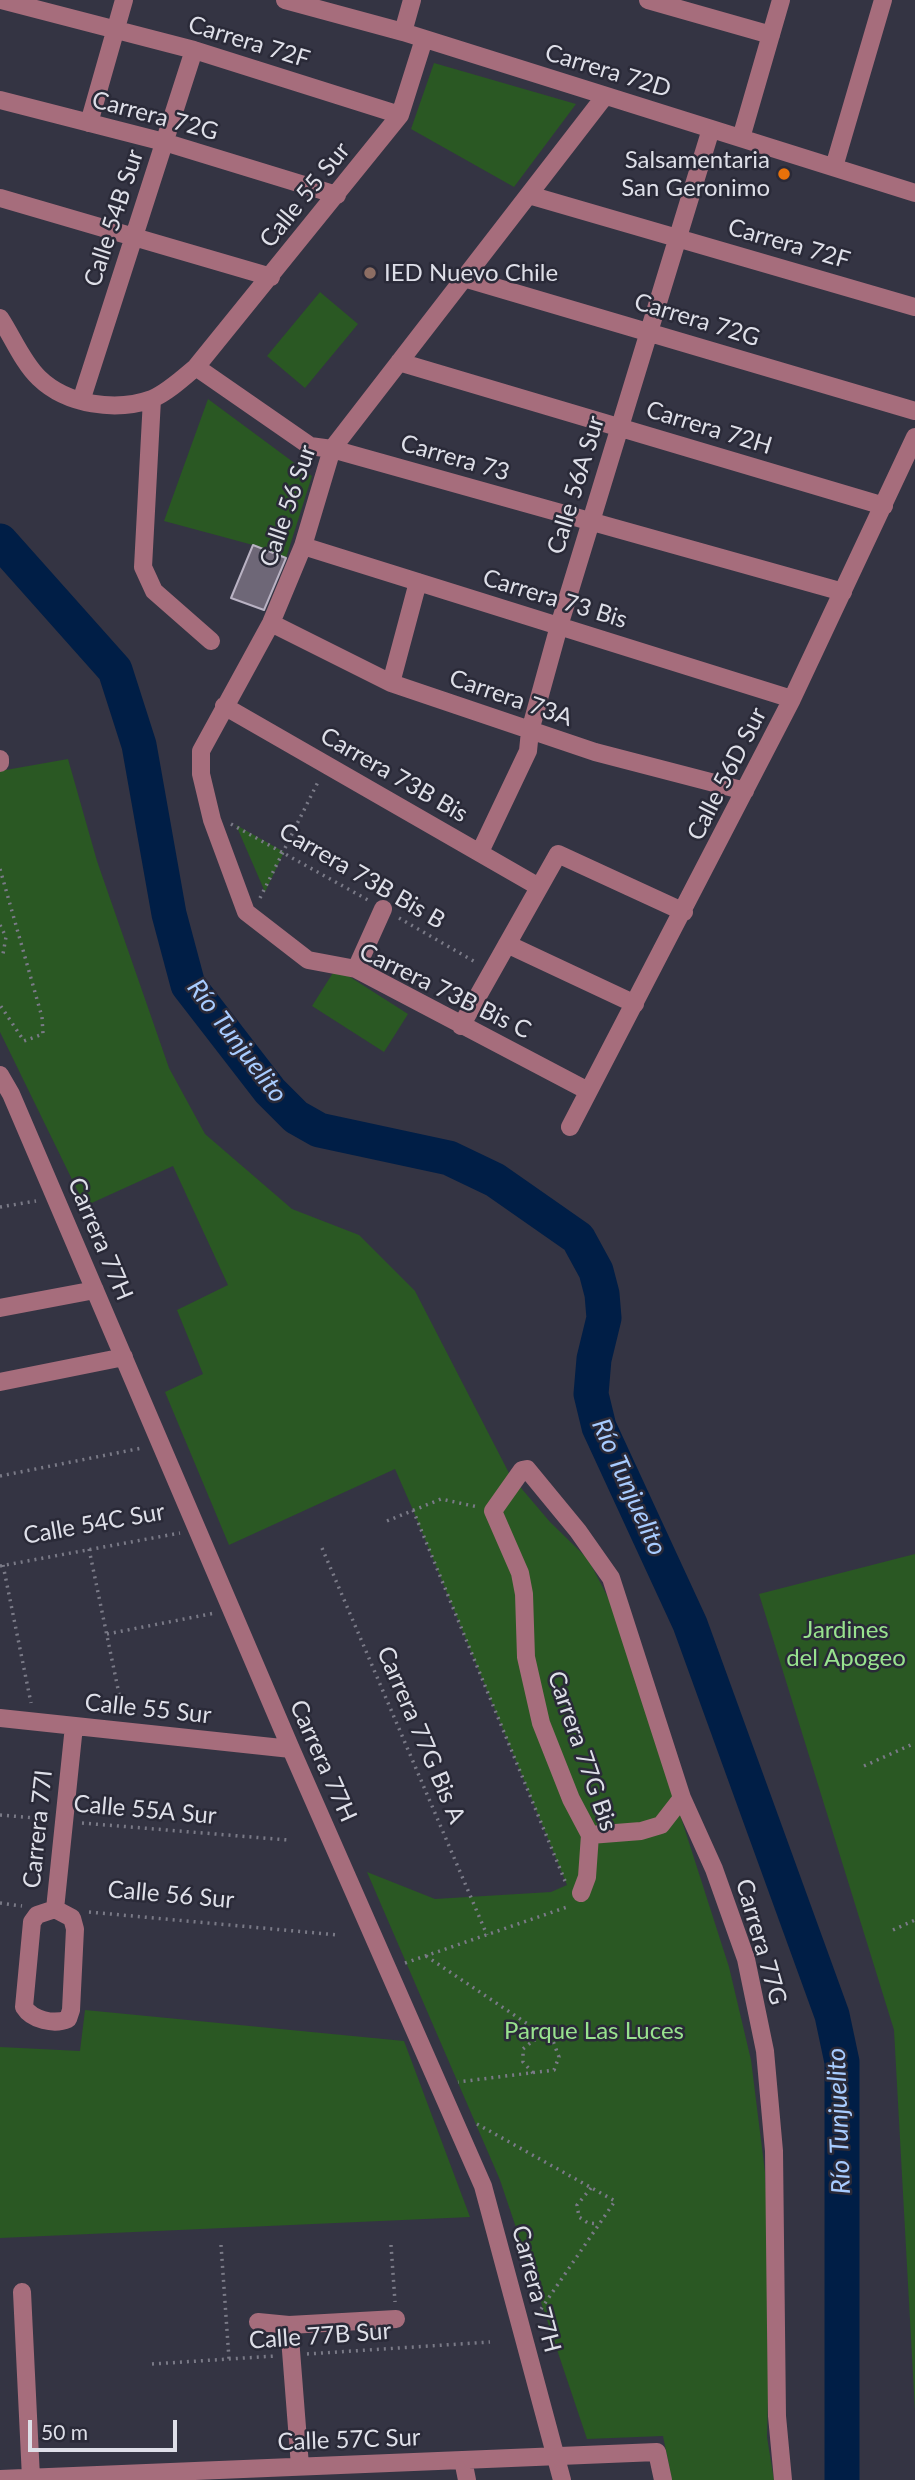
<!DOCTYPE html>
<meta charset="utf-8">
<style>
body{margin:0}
#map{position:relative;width:915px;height:2480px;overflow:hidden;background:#343443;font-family:Lato,sans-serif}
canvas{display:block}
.scale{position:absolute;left:28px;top:2420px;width:149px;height:32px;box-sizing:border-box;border:4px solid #dedfe8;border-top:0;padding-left:9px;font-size:21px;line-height:24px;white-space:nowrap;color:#dedfe8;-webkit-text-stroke:5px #2a2a38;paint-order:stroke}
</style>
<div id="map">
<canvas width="915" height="2480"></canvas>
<div class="scale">50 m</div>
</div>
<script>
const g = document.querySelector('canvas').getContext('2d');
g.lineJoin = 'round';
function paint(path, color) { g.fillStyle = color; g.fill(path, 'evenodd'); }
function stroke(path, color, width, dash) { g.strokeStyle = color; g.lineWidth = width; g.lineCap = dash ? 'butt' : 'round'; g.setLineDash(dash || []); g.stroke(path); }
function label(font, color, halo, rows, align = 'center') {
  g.font = font + ' Lato,sans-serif'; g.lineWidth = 5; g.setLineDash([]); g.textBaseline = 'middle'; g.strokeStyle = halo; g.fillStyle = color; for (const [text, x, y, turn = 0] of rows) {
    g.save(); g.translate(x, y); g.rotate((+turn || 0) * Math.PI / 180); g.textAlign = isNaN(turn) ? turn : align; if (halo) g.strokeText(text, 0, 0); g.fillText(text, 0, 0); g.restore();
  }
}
const green = new Path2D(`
 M434 63 576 104 514 187 411 129Z
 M320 292 358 324 305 388 267 356Z
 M208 399 312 476 286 558 253 545 164 521Z
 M68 759 97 861 169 1068 205 1134 292 1209 359 1235 415 1291 510 1475 550 1522 588 1559 614 1609 729 1967 751 2060 765 2172 771 2285 767 2437 774 2480H672L663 2436 587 2439 500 2180 367 1872 435 1899 551 1892 567 1885 413 1510 395 1469 229 1545 165 1392 203 1374 177 1310 228 1285 173 1166 85 1206 0 1032V771Z
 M236 825 284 852 265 892Z
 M336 968 408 1014 384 1052 312 1006Z
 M915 1554V2411L894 2030 759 1594Z
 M85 2010 404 2041 470 2217 0 2238V2047L80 2051Z`);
const river = new Path2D(`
 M0 541 115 670 139 745 169 914 188 985 270 1091 296 1117 319 1130 449 1158 495 1180 578 1238 596 1271 602 1294 604 1318 594 1359 591 1394 599 1427 690 1624 832 2015 842 2062V2480`);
const building = new Path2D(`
 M253 545 286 558 264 610 231 598Z`);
const path = new Path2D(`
 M231 824 368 900
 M0 869 42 1017 43 1034 24 1041 0 1005
 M260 898 319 780
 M399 918 477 963
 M0 925 6 937 3 954
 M0 1207 36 1201
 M0 1476 142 1448
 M413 1510 565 1881
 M387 1521 441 1499 478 1507
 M322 1548 487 1935
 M89 1549 123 1713
 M3 1565 31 1703
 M0 1566 180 1533
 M107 1634 215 1613
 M864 1766 915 1743
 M0 1815 47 1819
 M82 1823 288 1840
 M0 1903 22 1906
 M89 1912 338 1935
 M893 1930 915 1920
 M426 1956 553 2041 559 2057 554 2070 458 2082
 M405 1963 570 1906
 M533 2073 523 2062V2049L534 2040 546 2038
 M477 2124 615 2201 541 2309
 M591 2188 577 2205 579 2217 588 2223 599 2224
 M221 2245 229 2359
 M391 2245 395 2302
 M307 2354 490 2342
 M152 2364 275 2356`);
const minor = new Path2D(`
 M1 0 194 50 400 115
 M285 0 403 32 915 193
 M648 0 771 35
 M403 32 412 0
 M0 100 164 142 337 195
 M89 123 124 0
 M741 138 781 0
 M834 167 883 0
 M529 195 915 307
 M0 198 271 277
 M464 278 915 411
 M0 318C12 336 23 363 39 378 67 405 116 412 152 399 168 392 183 378 196 367L400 115 424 39
 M399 362 884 506
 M196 367 310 446 332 449 843 592
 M152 399 143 567 154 591 211 641
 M81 401 194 50
 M303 546 792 699
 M271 623 391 683 595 752 745 791
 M391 683 418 582
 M224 706 539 887
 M0 759V763
 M480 852 528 751 530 731 559 626 711 129
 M507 944 635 1004
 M356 969 383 909
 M461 1026 558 854 684 912
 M0 1075 11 1094 291 1749 483 2186 562 2480
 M588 1091 356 969 308 960 246 912 212 820 201 774V751L271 623 303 546 332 449 605 96
 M570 1127 792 699 915 437
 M0 1308 95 1290
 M0 1382 124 1357
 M0 1718 291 1749
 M590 1835 641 1831 661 1825 682 1798
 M581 1893 587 1877 590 1835 571 1799 541 1723 526 1657 524 1594 520 1573 493 1511 522 1470 527 1469 578 1531 611 1578 682 1798 714 1869 746 1959 765 2051 774 2151 777 2416 783 2480
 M55 1909 72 1918 75 1929 71 2010 68 2019C54 2025 32 2020 24 2007L32 1922 37 1915 55 1909 74 1726
 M22 2292 31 2478
 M258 2322 289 2325 396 2319
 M289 2325 300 2466
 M463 2460 467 2480
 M0 2479 657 2452 663 2480`);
const markers = [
 [784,174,7,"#e8710a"],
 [370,273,7,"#8d6e63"]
];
const streetNames = [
 ["Carrera 72F",249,42,17],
 ["Carrera 72D",608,71,17],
 ["Carrera 72G",155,116,15],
 ["Calle 55 Sur",305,195,-51],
 ["Calle 54B Sur",114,218,-72],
 ["Carrera 72F",789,244,16],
 ["Carrera 72G",697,320,17],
 ["Carrera 72H",709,428,17],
 ["Carrera 73",455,458,16],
 ["Calle 56A Sur",576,485,-73],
 ["Calle 56 Sur",288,506,-71],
 ["Carrera 73 Bis",555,599,17],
 ["Carrera 73A",511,698,19],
 ["Calle 56D Sur",727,774,-63],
 ["Carrera 73B Bis",394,775,30],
 ["Carrera 73B Bis B",362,876,30],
 ["Carrera 73B Bis C",445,991,26],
 ["Carrera 77H",100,1239,67],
 ["Calle 54C Sur",94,1524,-10],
 ["Calle 55 Sur",148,1709,6],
 ["Carrera 77G Bis A",421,1735,67],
 ["Carrera 77G Bis",582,1751,71],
 ["Carrera 77H",323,1761,66],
 ["Calle 55A Sur",145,1810,5],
 ["Carrera 77I",38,1829,-84],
 ["Calle 56 Sur",171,1895,5],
 ["Carrera 77G",761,1942,74],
 ["Carrera 77H",536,2289,75],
 ["Calle 77B Sur",320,2336,-4],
 ["Calle 57C Sur",349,2440,-2]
];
const poiNames = [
 ["Salsamentaria",770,160],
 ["San Geronimo",770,188],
 ["IED Nuevo Chile",384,273,"left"]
];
const parkNames = [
 ["Jardines",846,1630],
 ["del Apogeo",846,1658],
 ["Parque Las Luces",594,2031]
];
const waterNames = [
 ["Río Tunjuelito",237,1041,53],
 ["Río Tunjuelito",629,1487,66],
 ["Río Tunjuelito",839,2121,-92]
];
paint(green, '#2a5823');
stroke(river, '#001e46', 35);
paint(building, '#6e6777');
stroke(building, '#b9b2c3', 2);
stroke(path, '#7a7a87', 3.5, [2, 5]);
stroke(minor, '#a66d7c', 18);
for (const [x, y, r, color] of markers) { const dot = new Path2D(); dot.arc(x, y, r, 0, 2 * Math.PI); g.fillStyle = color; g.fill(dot); stroke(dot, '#2a2a38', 2.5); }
label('24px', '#dedfe8', '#2a2a38', streetNames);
label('24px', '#dedfe8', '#2a2a38', poiNames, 'right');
label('24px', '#98e28e', '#2a2a38', parkNames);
label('italic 26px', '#a8ccff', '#2a2a38', waterNames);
</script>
